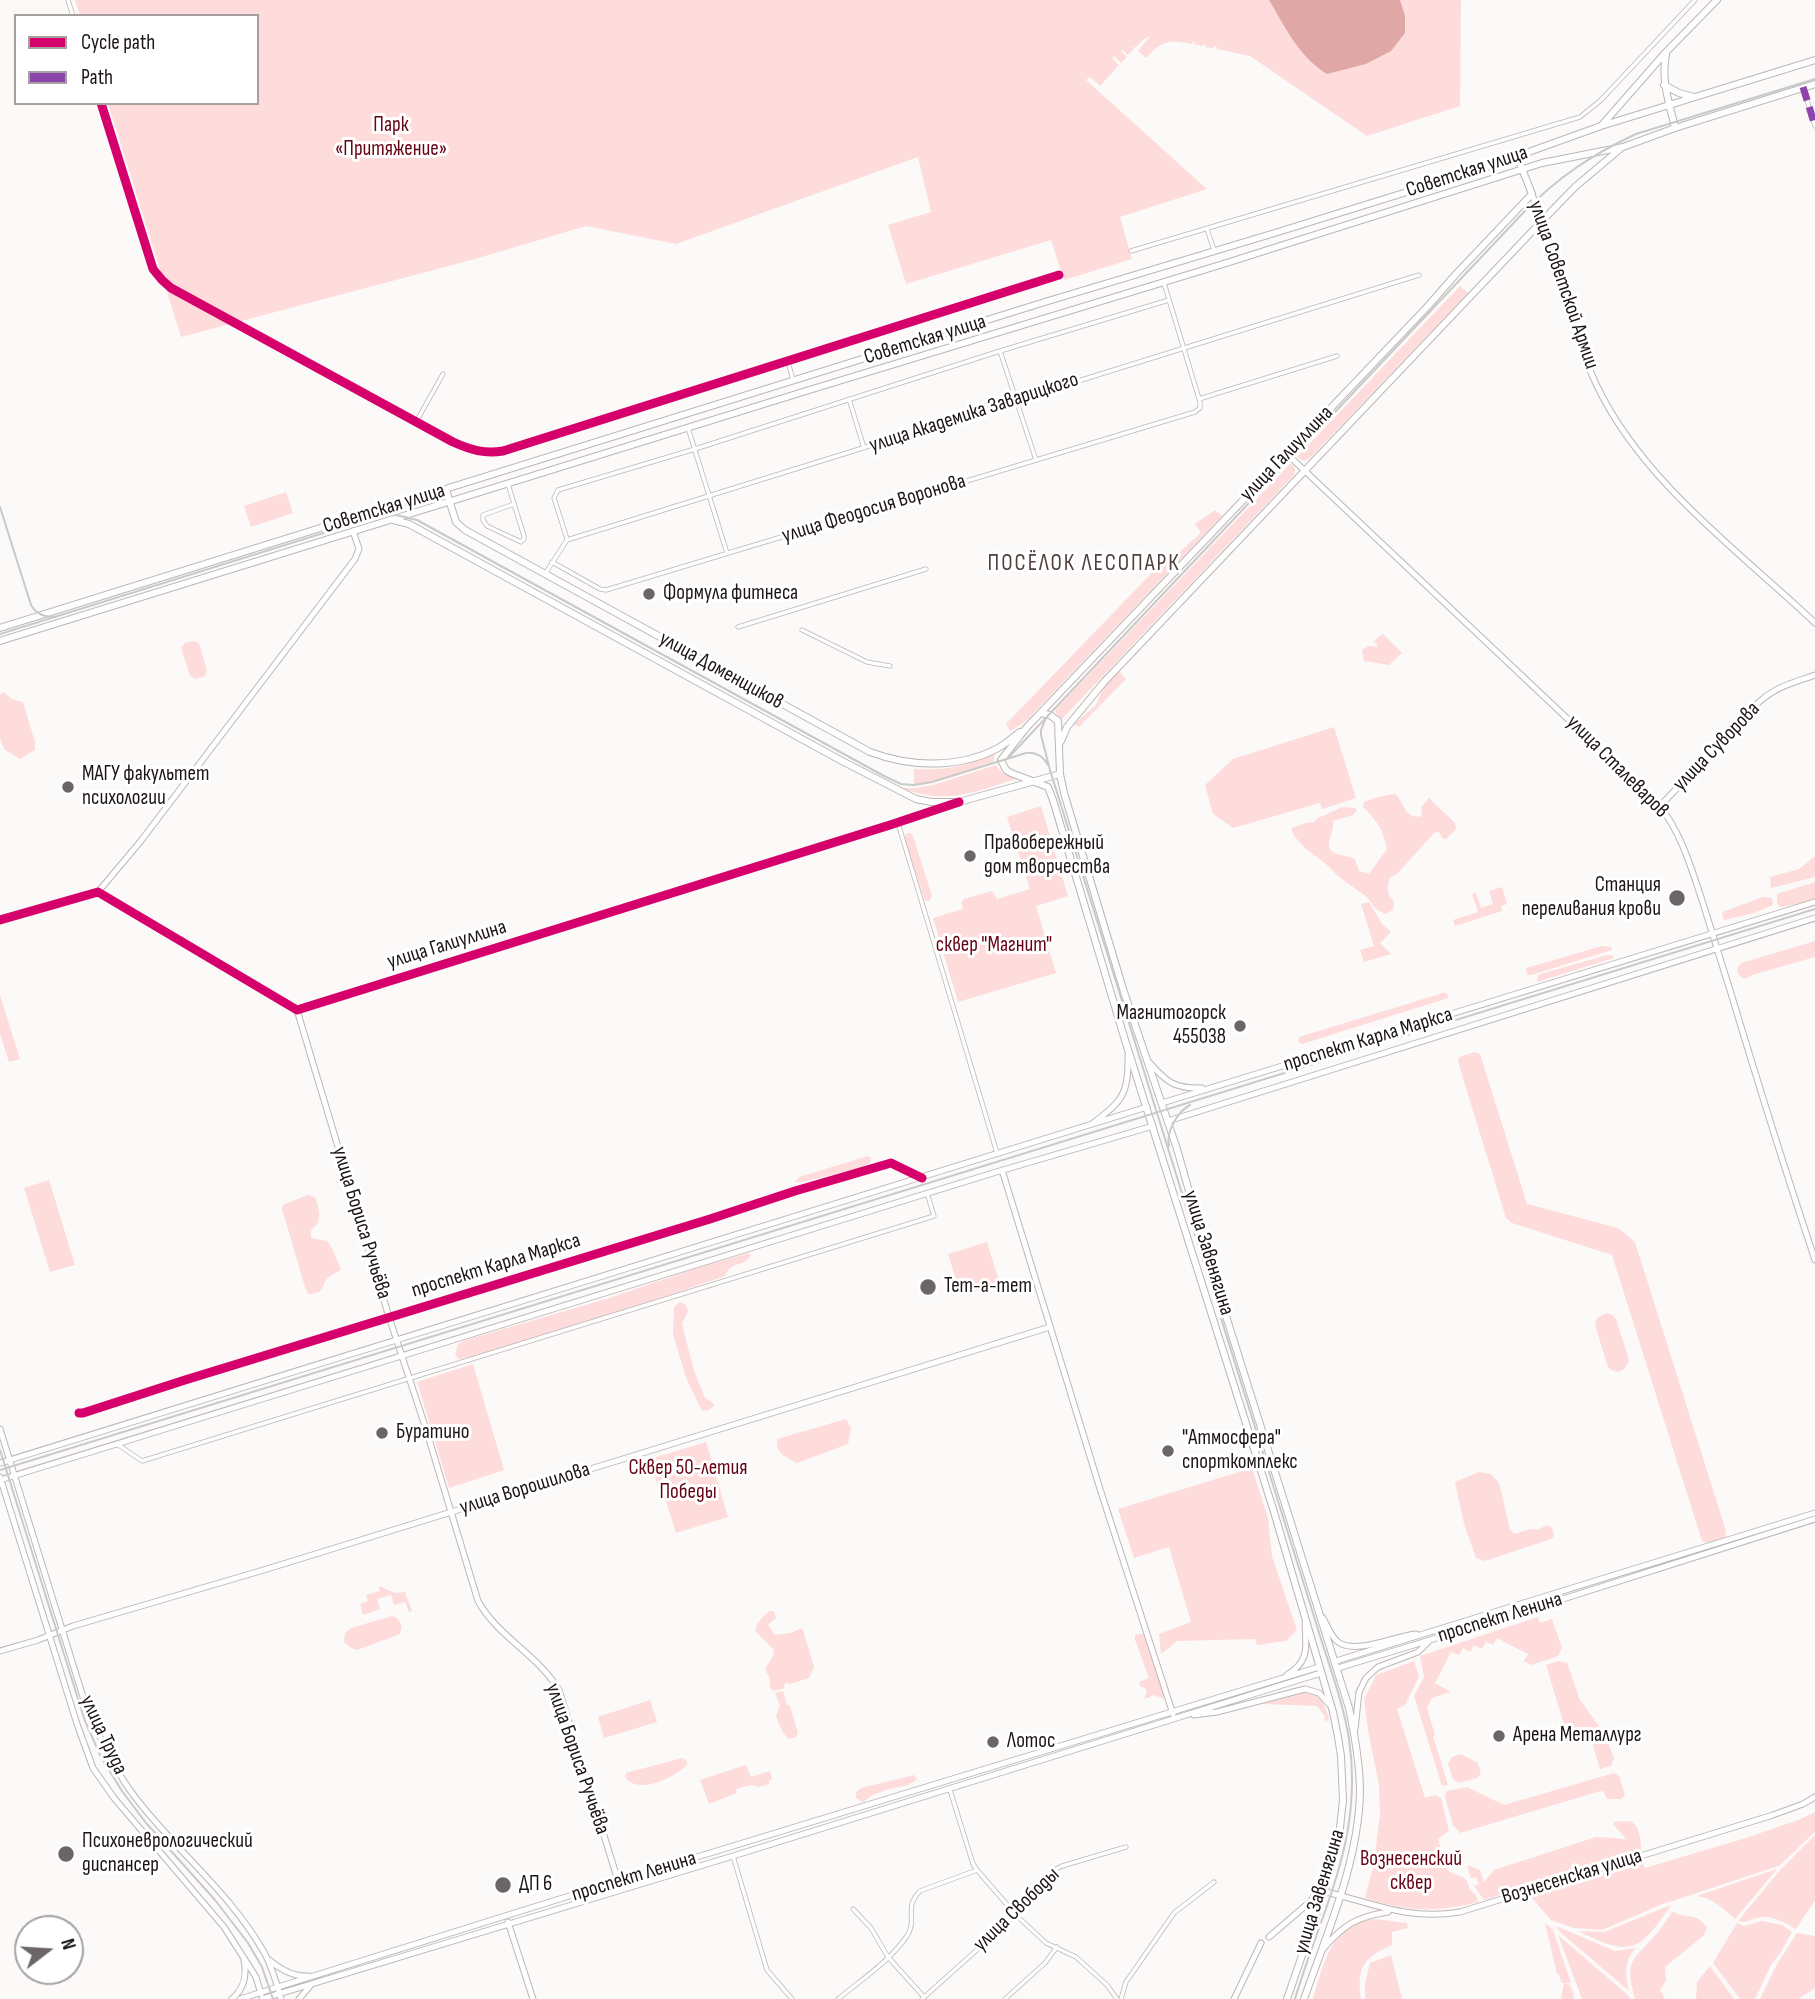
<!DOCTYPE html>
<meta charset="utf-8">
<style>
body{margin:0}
#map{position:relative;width:1815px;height:1999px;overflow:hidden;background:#fcf9f9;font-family:"Sofia Sans Condensed",sans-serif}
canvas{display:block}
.legend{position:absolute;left:14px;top:14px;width:245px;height:91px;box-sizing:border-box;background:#fff;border:2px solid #a5a1a1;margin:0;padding:9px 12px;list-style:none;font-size:21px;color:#1d1515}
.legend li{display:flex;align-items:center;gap:14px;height:35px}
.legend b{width:35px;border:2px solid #a5a1a1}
.north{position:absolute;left:14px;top:1915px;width:70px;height:70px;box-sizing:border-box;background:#fff;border:2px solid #a5a1a1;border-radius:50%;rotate:73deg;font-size:19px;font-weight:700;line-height:28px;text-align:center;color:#1d1515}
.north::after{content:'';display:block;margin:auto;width:24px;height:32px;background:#6b6565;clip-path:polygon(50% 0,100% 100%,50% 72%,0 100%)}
</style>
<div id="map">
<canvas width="1815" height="1999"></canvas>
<ul class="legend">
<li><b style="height:9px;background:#d6006c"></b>Cycle path</li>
<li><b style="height:9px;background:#8e44ad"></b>Path</li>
</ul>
<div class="north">N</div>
</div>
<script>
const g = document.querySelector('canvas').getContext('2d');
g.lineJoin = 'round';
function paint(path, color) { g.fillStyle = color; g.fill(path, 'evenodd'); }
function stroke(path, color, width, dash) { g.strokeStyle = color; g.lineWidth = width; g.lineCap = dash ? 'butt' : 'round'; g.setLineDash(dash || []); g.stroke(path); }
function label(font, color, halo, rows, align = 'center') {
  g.font = font + ' "Sofia Sans Condensed",sans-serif'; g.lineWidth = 6; g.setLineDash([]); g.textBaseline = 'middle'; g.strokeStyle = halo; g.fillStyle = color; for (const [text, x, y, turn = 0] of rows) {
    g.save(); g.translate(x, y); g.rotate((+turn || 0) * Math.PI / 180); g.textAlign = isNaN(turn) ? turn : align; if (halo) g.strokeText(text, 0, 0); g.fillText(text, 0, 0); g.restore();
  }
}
const green = new Path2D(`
 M75 0H1461L1460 106 1367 136 1250 56 1217 49V47L1214 46 1213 48 1205 47 1206 44H1204L1203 46 1194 44 1195 42 1193 41 1192 44C1169 39 1162 41 1146 58L1138 51 1151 35 1143 40 1135 48 1131 46 1134 49 1128 55 1123 50 1121 51 1127 57 1121 63 1114 56 1112 58 1119 65 1100 86 1090 77 1086 80 1207 189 1120 217 1132 259 1064 280 1051 240 906 284 888 225 931 212 918 157 676 244 586 226 475 259 181 337 108 103H257V16H80Z
 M1460 286 1468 293 1309 459 1304 461 1297 457Z
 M1290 464H1292C1296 469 1296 472 1292 477L1061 720 1055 711 1061 704Z
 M286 492 293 513 251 527 244 506Z
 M1215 510 1222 516 1025 722 1010 731 1006 724 1171 553 1175 556 1201 533 1195 524Z
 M1383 634 1402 653 1389 665 1364 661 1362 650 1368 646 1377 647V644L1374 642 1379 636Z
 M193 641 199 643 207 671 205 676 196 679 190 676 181 648 185 643Z
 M1119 671 1126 679 1079 727 1074 724 1096 705 1103 688Z
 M3 692 12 699 23 702 35 742V750L20 759 5 750 0 739V695Z
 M1334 727 1356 798 1322 809 1320 803 1233 828 1213 814 1205 785 1233 759Z
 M995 753 993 762 932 782 914 785V769C941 771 972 766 995 753Z
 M996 765 1002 773 1016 779C972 793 947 805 901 788H915L933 785Z
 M1395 794C1405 802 1403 820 1422 816L1421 807 1429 798 1455 823 1456 829 1446 839H1443L1439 832 1434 833 1397 874 1390 877C1387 886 1386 895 1394 902L1393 910 1385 914 1376 909 1367 897 1339 877 1326 864 1306 849 1294 836 1291 828 1306 823 1314 822 1316 819 1342 807 1355 808 1357 810 1353 815 1333 821C1334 831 1329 836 1329 844 1328 857 1347 854 1355 859L1359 871 1369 874 1387 849C1383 829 1377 821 1363 807L1364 802C1373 798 1385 795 1395 794Z
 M1041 806 1068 896 1036 906 1056 973 958 1002 933 918 963 909 961 902 964 899 992 891 997 899 1030 889 1007 817Z
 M907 833H911L913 836 932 896 929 901H925L904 838Z
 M1815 856V877L1771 888 1770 877 1799 869Z
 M1815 882V899L1800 904 1781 907 1777 904V894Z
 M1502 887 1507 904 1501 906 1502 911 1455 926 1453 920 1478 912 1472 894 1476 893 1481 908 1493 904 1489 891Z
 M1763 897 1772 898 1773 905 1754 913 1724 920 1722 913 1725 911Z
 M1369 902 1382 924 1391 932 1380 943 1391 954 1364 962 1360 950 1374 946 1361 904Z
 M1815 941V957L1752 975 1746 979C1739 977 1736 973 1738 966L1741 963Z
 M1602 946 1612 947V950L1531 975H1527L1526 968Z
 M1607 955H1612L1614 958 1537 982 1538 976 1540 974Z
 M1443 993H1447L1448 998 1302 1044 1298 1042 1299 1037Z
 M0 995 20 1059 9 1062 0 1034Z
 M1475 1052 1480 1054 1527 1204 1618 1228 1635 1242 1726 1531 1725 1538 1707 1543 1702 1541 1612 1255 1512 1223 1506 1218 1458 1062 1459 1057Z
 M868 1156 871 1158 870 1163 864 1167 803 1182H795L799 1177Z
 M49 1180 75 1265 50 1272 24 1188Z
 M307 1195 315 1197C319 1210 324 1220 311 1230V1238L327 1241 332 1248 341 1270C337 1272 333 1274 330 1276 319 1285 327 1294 308 1294L304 1284 282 1209 283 1205Z
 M987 1242 1000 1284 961 1296 948 1254Z
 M749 1253 751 1256C743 1267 731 1261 725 1276L649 1302 472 1357 459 1359 455 1355 458 1344 466 1340 606 1299 700 1267Z
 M680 1302 686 1305 688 1311 682 1324 694 1371 705 1398 712 1402 714 1406 709 1410 703 1411 701 1409 687 1380 673 1335 674 1307Z
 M1606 1313 1611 1314 1616 1319 1629 1360C1626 1371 1617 1376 1608 1367L1595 1325 1597 1318Z
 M473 1364 504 1470 449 1488 417 1382Z
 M846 1419 851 1428 848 1444 797 1463C786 1457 775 1454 777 1439Z
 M706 1442 728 1517 676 1533 665 1498 659 1490 650 1459Z
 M1252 1468 1268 1518 1272 1556 1297 1630 1286 1641 1257 1645 1255 1639 1177 1641 1161 1654 1159 1634 1191 1622 1169 1547 1134 1558 1118 1509Z
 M1479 1472 1491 1474 1499 1483 1510 1529 1514 1534 1531 1529 1537 1530 1547 1525 1552 1528 1554 1536 1551 1539 1485 1561 1476 1558 1464 1524 1455 1482Z
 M379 1586 395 1593 405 1592 412 1611 409 1612 405 1602 394 1605 391 1595 377 1599 380 1609 363 1615 360 1604 368 1601 366 1595 380 1591Z
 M770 1611H774L776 1618 768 1625 775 1635 791 1633 801 1628 803 1630 814 1667 809 1678 790 1684 785 1683 784 1688 774 1691 770 1688V1679L765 1669 774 1654 773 1649 755 1631C756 1624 765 1613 770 1611Z
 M392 1616 397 1618 402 1626 400 1634 357 1650 351 1648 344 1642 345 1633 351 1628Z
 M1538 1617 1540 1623 1552 1619 1562 1648 1558 1656 1531 1665 1524 1661 1528 1654 1497 1638 1493 1645 1486 1642 1482 1649 1474 1645 1470 1652 1463 1648 1459 1655 1451 1652 1435 1683 1451 1692 1432 1698 1427 1708 1435 1735 1433 1736 1448 1785 1442 1786 1414 1696 1424 1677 1420 1656Z
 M1139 1634H1144L1163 1692 1164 1699 1154 1695 1144 1699 1147 1691 1145 1688 1140 1686 1139 1682 1149 1678 1135 1640V1635Z
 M1414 1661 1419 1677 1405 1705 1397 1709 1425 1798 1435 1795 1441 1798 1449 1831 1438 1839 1448 1871 1466 1879 1470 1890 1476 1895 1478 1902C1438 1913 1404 1911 1365 1898L1374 1863 1380 1814 1379 1785 1369 1736 1364 1699 1376 1675Z
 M1559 1661 1567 1663 1580 1700 1604 1733 1614 1758 1611 1766 1600 1769 1592 1742 1586 1737 1569 1741 1546 1665Z
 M783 1691 787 1705 790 1706 798 1733 796 1737 789 1739 783 1733 776 1716 780 1706 775 1693Z
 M1309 1691 1321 1698 1329 1717 1328 1721 1324 1720 1325 1717 1317 1706 1263 1704Z
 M650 1700 657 1722 604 1738 598 1717Z
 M1461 1754 1478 1763 1481 1774 1477 1778 1458 1783 1453 1779 1448 1764 1452 1757Z
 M682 1758 686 1760 688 1764C675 1777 639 1796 625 1777L626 1773Z
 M746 1765 751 1777 770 1771 772 1779 769 1780V1784L759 1787 751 1785 736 1789 737 1793 709 1804 700 1780Z
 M1614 1773 1619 1776 1625 1795 1621 1799H1607L1603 1791 1597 1792 1460 1833 1453 1825 1445 1797 1447 1791 1467 1787 1504 1805Z
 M914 1775 917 1780 905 1786 888 1789 873 1795 863 1802 856 1798V1792L861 1788Z
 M1815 1812V1832L1779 1866 1660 1905 1602 1930 1574 1928 1551 1920 1531 1897 1642 1861 1645 1868 1746 1838 1801 1819Z
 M1614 1822C1619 1822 1629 1820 1633 1823 1640 1827 1642 1847 1641 1853L1484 1900 1474 1886 1479 1884 1476 1877 1471 1878 1467 1865 1480 1870 1484 1882 1494 1870 1596 1837 1626 1839 1614 1825Z
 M1815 1835V1900L1796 1929C1786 1923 1773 1916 1762 1917 1752 1918 1748 1924 1738 1921L1781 1869Z
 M1777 1869 1735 1919C1723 1909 1713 1898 1697 1896Z
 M1671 1905C1639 1953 1630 1957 1578 1931L1604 1932Z
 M1673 1911C1685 1921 1696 1910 1707 1928L1704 1935 1665 1967 1666 1980 1660 1990 1665 1999H1635C1626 1964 1629 1963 1652 1939 1660 1931 1666 1921 1673 1911Z
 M1374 1919 1407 1923 1408 1928 1392 1932V1945C1364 1957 1356 1968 1361 1999H1313C1320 1975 1327 1944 1347 1927 1356 1921 1365 1922 1374 1919Z
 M1762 1921 1782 1925 1792 1932 1781 1952 1771 1965 1755 1999H1740L1713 1963 1737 1923 1744 1926Z
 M1545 1923 1553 1930 1571 1983H1564L1570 1985 1573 1991 1574 1999H1561L1564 1983 1561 1982 1560 1976 1557 1974Z
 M1556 1926 1615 1951 1636 1948C1624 1960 1625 1975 1629 1991L1560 1932Z
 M1797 1933 1815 1936V1988L1798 1999H1760L1776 1966Z
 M1558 1935 1629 1996 1630 1999H1582Z
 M1391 1955 1402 1999H1365V1984L1370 1963Z
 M1710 1966 1734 1999H1696L1697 1982Z`);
const water = new Path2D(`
 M1269 0H1400L1405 16V33L1391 51 1366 64 1327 74C1300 58 1285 27 1269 0Z`);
const street = new Path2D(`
 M68 0 73 16
 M1803 87 1815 126
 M101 103 153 269 162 280 171 288 453 442C471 450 484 454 503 451L1059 275
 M1207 229 1214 250
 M1131 251 1580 117 1601 100 1695 0
 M788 362 793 380
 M849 399 864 448
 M1199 399 1337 356
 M416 422 443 374
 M688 428 727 553
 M1036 460 1000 351 1169 300
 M508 484 524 536V539L521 542 487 526 483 520V515L514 504
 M567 539 554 498 558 490 695 449 1000 351
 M552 562 600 589 606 590 1195 412 1200 408V402L1164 283
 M545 574 567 540 1419 275
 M738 627 926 569
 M802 630 867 662 890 666
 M898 823 997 1153
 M79 1413H83L185 1380 710 1219 795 1191 891 1163 920 1177
 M117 1444 142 1461 934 1216 927 1193
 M950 1790 973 1864 977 1870 1016 1915 1046 1943 1076 1957 1107 1985 1117 1999
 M733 1856 767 1970 792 1999
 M853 1909 871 1928 888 1957 924 1997
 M838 1999C861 1980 890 1961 907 1936 918 1919 903 1908 920 1891L977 1870
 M922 1999 1016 1915 1041 1889 1056 1869 1062 1866 1126 1847
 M1005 1999 1045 1963 1057 1947
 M1121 1999 1126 1982 1174 1913 1214 1882`);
const secondary = new Path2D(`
 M1532 194C1555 257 1568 325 1597 386 1643 482 1739 551 1815 623
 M1287 454 1660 806C1679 831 1688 858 1698 888 1709 921 1719 956 1730 990 1757 1080 1785 1170 1815 1260
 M1660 806 1759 702C1777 686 1793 683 1815 675
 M98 892 140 842 355 559 359 549 353 531
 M0 920 98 892 297 1010 890 825 953 804
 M297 1010 389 1317 425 1426 478 1601C498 1637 538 1655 559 1690L619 1884
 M1149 1062C1166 1082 1175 1089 1202 1088
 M1162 1103 1815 902
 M1168 1121 1815 918
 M1093 1123C1123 1101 1129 1093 1128 1055
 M1002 1170 1100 1489 1173 1714
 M0 1429 88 1713C103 1742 115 1771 135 1797 176 1851 231 1893 265 1954 272 1968 277 1984 281 1999
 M0 1463 1147 1107
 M0 1477 77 1724 93 1768 114 1798 224 1927 256 1977 261 1994
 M0 1480 993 1173 1153 1126
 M1323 1618C1327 1625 1331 1637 1338 1642 1356 1655 1394 1636 1416 1634
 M0 1651 38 1640 73 1626 267 1569 1050 1327
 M1336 1661 1815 1513
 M1338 1668 1522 1612 1815 1519
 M1287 1675C1310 1661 1306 1647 1305 1623
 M1194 1715 1217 1712 1305 1689 1319 1693 1329 1704
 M1355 1729 1359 1692 1366 1678 1378 1667 1418 1652 1429 1641
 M508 1922 533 1999
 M1269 1937 1311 1901 1317 1890C1369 1901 1404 1921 1460 1912L1773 1815 1803 1804 1815 1797
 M1323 1949C1344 1924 1357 1917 1388 1912
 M269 1960C280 1969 294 1977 308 1976
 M232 1999C245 1988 247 1975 244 1960
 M240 1999 553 1901 1319 1667
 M262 1999 733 1856 1321 1673
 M299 1999 310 1986
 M1234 1999 1261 1943`);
const primary = new Path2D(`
 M1666 54C1661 82 1669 101 1675 128
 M1664 85 1679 93 1694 97
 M1602 125 1666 52 1717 0
 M446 490 456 522 465 530 870 752C910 767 959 769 998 748 1006 744 1013 737 1020 732
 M393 520 409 524 842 761 916 799 931 802H959L1060 774
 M0 628 1048 301 1278 232 1484 168 1601 126 1815 60
 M0 641 806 391 1220 265 1542 163 1623 147 1675 128 1815 84
 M1041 713 1050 715 1058 721 1060 774 1064 793 1124 992 1177 1149 1210 1265 1349 1708C1355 1736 1360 1764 1360 1793 1358 1864 1327 1933 1304 1999
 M1061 741 1067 727 1104 682 1542 221 1575 187 1620 149
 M1287 1999 1324 1892 1339 1837 1343 1800 1341 1756 1338 1737 1333 1712 1274 1512 1125 1040 1053 800 1048 787 1011 773 1006 770 1001 760 1027 727 1428 306 1456 274 1532 194 1517 156`);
const tram = new Path2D(`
 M0 507 31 605C37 615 45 617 56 617
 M0 634 378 516 396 515 417 520 884 776 901 784 914 785 932 782 1026 753C1036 752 1043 756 1048 765
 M1045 720 1041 730V735L1050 770 1317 1626C1328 1663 1343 1701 1349 1739 1364 1839 1322 1908 1295 1999
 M1008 758 1523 213C1557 178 1591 155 1636 134L1815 79
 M1169 1146C1166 1132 1177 1112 1190 1105
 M0 1450 85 1721 101 1757 122 1791 146 1823 215 1900 248 1943 262 1967 273 1999
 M0 1470 1815 909`);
const quiet = new Path2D(`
 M1803 87 1815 126`);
const cycleway = new Path2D(`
 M101 103 153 269 162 280 171 288 453 442C471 450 484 454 503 451L1059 275
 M0 920 98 892 297 1010 890 825 959 802
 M79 1413H83L185 1380 710 1219 795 1191 891 1163 922 1178`);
const markers = [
 [649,594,7,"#6b6565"],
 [68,787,7,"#6b6565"],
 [970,856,7,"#6b6565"],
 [1677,898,9,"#6b6565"],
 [1240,1026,7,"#6b6565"],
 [928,1287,9,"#6b6565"],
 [382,1433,7,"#6b6565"],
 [1168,1451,7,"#6b6565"],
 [1499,1736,7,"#6b6565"],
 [993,1742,7,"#6b6565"],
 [66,1854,9,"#6b6565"],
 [503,1885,9,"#6b6565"]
];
const parkNames = [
 ["Парк",391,126],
 ["«Притяжение»",391,150],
 ["сквер \"Магнит\"",994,946],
 ["Сквер 50-летия",688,1469],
 ["Победы",688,1493],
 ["Вознесенский",1411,1860],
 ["cквер",1411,1884]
];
const streetNames = [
 ["Советская улица",1467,172,-18],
 ["улица Советской Армии",1563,285,71],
 ["Советская улица",925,340,-17],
 ["улица Академика Заварицкого",974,413,-18],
 ["улица Галиуллина",1287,454,-46],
 ["Советская улица",384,509,-17],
 ["улица Феодосия Воронова",874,509,-17],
 ["улица Доменщиков",721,671,29],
 ["улица Суворова",1717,747,-46],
 ["улица Сталеваров",1617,767,45],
 ["улица Галиуллина",447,945,-17],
 ["проспект Карла Маркса",1368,1040,-17],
 ["улица Бориса Ручьёва",361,1223,73],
 ["улица Завенягина",1208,1253,73],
 ["проспект Карла Маркса",496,1266,-17],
 ["улица Ворошилова",525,1489,-17],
 ["проспект Ленина",1500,1618,-17],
 ["улица Труда",103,1735,65],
 ["улица Бориса Ручьёва",577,1759,71],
 ["проспект Ленина",634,1877,-17],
 ["Вознесенская улица",1572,1877,-17],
 ["улица Завенягина",1320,1892,-73],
 ["улица Свободы",1017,1910,-44]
];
const poiNames = [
 ["Формула фитнеса",663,594],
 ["МАГУ факультет",82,775],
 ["психологии",82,799],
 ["Правобережный",984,844],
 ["дом творчества",984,868],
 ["Станция",1661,886,"right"],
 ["переливания крови",1661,910,"right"],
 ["Магнитогорск",1226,1014,"right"],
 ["455038",1226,1038,"right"],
 ["Тет-а-тет",944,1287],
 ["Буратино",396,1433],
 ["\"Атмосфера\"",1182,1439],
 ["спорткомплекс",1182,1463],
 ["Арена Металлург",1513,1736],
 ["Лотос",1007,1742],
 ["Психоневрологический",82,1842],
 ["диспансер",82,1866],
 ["ДП 6",519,1885]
];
const neighbourhoodNames = [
 ["ПОСЁЛОК ЛЕСОПАРК",1084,564]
];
paint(green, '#fedcdb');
paint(water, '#dfa7a6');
stroke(street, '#bcb6b6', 5);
stroke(secondary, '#bcb6b6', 7);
stroke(primary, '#bcb6b6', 8);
stroke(street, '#fffefe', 3.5);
stroke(secondary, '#fffefe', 5);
stroke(primary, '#fffefe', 6);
stroke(tram, '#cac9c9', 2);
stroke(quiet, '#8e44ad', 7, [14, 7]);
stroke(cycleway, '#d6006c', 9);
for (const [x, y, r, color] of markers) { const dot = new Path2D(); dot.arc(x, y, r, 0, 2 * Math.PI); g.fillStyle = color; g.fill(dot); stroke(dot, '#fff', 2.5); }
label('21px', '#650315', '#fff', parkNames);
label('21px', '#1d1515', '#fff', streetNames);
label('21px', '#1d1515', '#fff', poiNames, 'left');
g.letterSpacing = '2px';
label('23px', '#52403f', '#fff', neighbourhoodNames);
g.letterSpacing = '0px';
</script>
